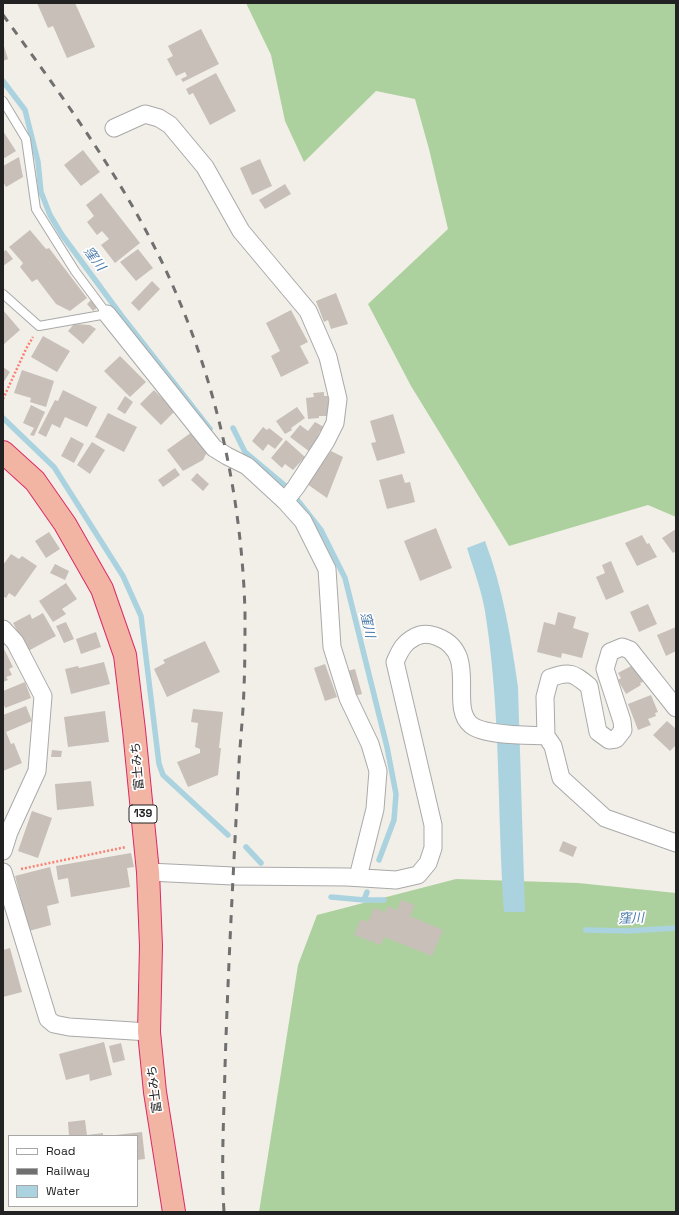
<!DOCTYPE html>
<meta charset="utf-8">
<style>
body{margin:0}
#map{position:relative;width:679px;height:1215px;overflow:hidden;background:#f2efe9;font-family:"Space Grotesk",sans-serif}
canvas{display:block}
.frame{position:absolute;inset:0;border:4px solid #222;pointer-events:none}
.legend{position:absolute;left:8px;top:1135px;width:130px;height:72px;box-sizing:border-box;background:#fff;border:1px solid #a7a7a7;margin:0;padding:5px 7px;list-style:none;font-size:12px;color:#222}
.legend li{display:flex;align-items:center;gap:8px;height:20px}
.legend b{width:20px;border:1px solid #a7a7a7}
</style>
<div id="map">
<canvas width="679" height="1215"></canvas>
<div class="frame"></div>
<ul class="legend">
<li><b style="height:5px;background:#fff"></b>Road</li>
<li><b style="height:5px;background:#707070"></b>Railway</li>
<li><b style="height:11px;background:#aad3df"></b>Water</li>
</ul>
</div>
<script>
const g = document.querySelector('canvas').getContext('2d');
g.lineJoin = 'round';
function paint(path, color) { g.fillStyle = color; g.fill(path, 'evenodd'); }
function stroke(path, color, width, dash) { g.strokeStyle = color; g.lineWidth = width; g.lineCap = dash ? 'butt' : 'round'; g.setLineDash(dash || []); g.stroke(path); }
function label(font, color, halo, rows, align = 'center') {
  g.font = font + ' "Space Grotesk","Noto Sans JP",sans-serif'; g.lineWidth = 3.5; g.setLineDash([]); g.textBaseline = 'middle'; g.strokeStyle = halo; g.fillStyle = color; for (const [text, x, y, turn = 0] of rows) {
    g.save(); g.translate(x, y); g.rotate((+turn || 0) * Math.PI / 180); g.textAlign = isNaN(turn) ? turn : align; if (halo) g.strokeText(text, 0, 0); g.fillText(text, 0, 0); g.restore();
  }
}
const forest = new Path2D(`
 M246 3H676V517L648 505 509 546 411 386 368 304 448 229 429 149 415 99 376 91 304 162 285 121 271 55Z
 M456 879 578 883 676 893V1212H259L298 965 317 915Z`);
const water = new Path2D(`
 M485 541C503 588 511 638 518 687L525 912H504C497 814 501 715 486 618 483 594 474 571 467 548Z`);
const stream = new Path2D(`
 M3 81 25 110 38 162 41 192 50 215 62 235 121 315 210 429
 M3 418 54 467 123 576 141 616 159 764 163 775 228 835
 M233 428 245 452 288 488 321 530 345 578 387 747 396 794 394 820 379 860
 M246 847 261 863
 M367 892 364 900H384
 M331 897 364 900
 M586 930 627 931 676 928`);
const building = new Path2D(`
 M37 3H75L95 47 67 58 53 26 48 28Z
 M201 29 219 64 183 82 181 79 187 76 185 72 176 76 167 59 173 56 168 46Z
 M3 43 8 59 3 61Z
 M216 73 236 111 210 125 193 93 189 95 186 89Z
 M3 131 16 151 3 159Z
 M83 150 100 172 81 186 64 165Z
 M19 157 23 177 6 187 3 182V166Z
 M260 159 272 186 252 195 240 168Z
 M285 184 291 194 265 209 259 200Z
 M101 193 140 243 115 263 101 245 109 239 102 231 97 235 87 222 94 216 86 205Z
 M30 230 46 249 49 248 87 298 70 311 56 304 37 279 32 282 20 267 23 263 9 247Z
 M138 249 153 268 136 281 120 262Z
 M6 250 13 259 3 266V252Z
 M152 281 160 289 139 311 131 303Z
 M336 293 348 324 331 329 328 320 324 322 316 301Z
 M92 299 98 307 93 311 87 304Z
 M3 310 20 330 3 345Z
 M291 310 308 342 300 346 309 363 281 377 271 356 280 351 266 323Z
 M74 324 90 325 96 329 83 344 68 331Z
 M43 336 70 351 57 372 31 357Z
 M120 356 146 382 130 397 104 371Z
 M3 367 10 372 3 383Z
 M22 370 54 381 46 407 30 402 31 398 14 393Z
 M63 390 97 407 87 427 65 417 60 428 52 424 46 437 38 433 55 400 58 401Z
 M154 390 175 411 161 425 140 404Z
 M324 392V396H328L329 416H319V418L308 419 306 398 314 397 313 393Z
 M125 396 133 402 125 414 117 409Z
 M31 405 45 412 34 436 30 435 34 428 23 423Z
 M297 407 305 418 291 428 292 430 285 434 276 421Z
 M108 413 137 427 124 452 95 437Z
 M393 414 405 453 377 461 371 443 376 442 370 421Z
 M315 422 324 427 322 432 320 431 318 436 321 439 310 452 290 437 300 425 308 431Z
 M263 427 267 430 269 428 283 439 275 449 268 444 263 451 252 441Z
 M192 432 209 448 203 460 183 471 167 450Z
 M71 437 84 444 74 463 61 456Z
 M286 440 305 457 293 470 285 464 282 468 271 458Z
 M92 442 105 450 90 474 77 465Z
 M331 451 343 457 327 498 307 484Z
 M175 468 180 475 163 487 158 480Z
 M197 473 209 484 203 491 191 480Z
 M402 474 405 483 410 482 415 502 387 509 379 480Z
 M436 528 452 568 420 581 404 541Z
 M676 529V551L673 553 662 538Z
 M49 532 60 549 46 558 35 541Z
 M642 535 647 544 649 543 657 557 637 566 625 543Z
 M11 554 19 559 22 556 37 566 15 597 9 593 6 598 3 596V565Z
 M611 561 624 592 606 600 596 577 605 573 602 565Z
 M55 564 69 571 65 580 50 573Z
 M66 583 77 599 62 609 66 614 53 622 39 601Z
 M648 604 657 624 639 632 630 612Z
 M558 612 576 617 573 628 589 633 582 658 562 653 561 658 537 652 544 622 555 625Z
 M43 613 56 636 28 651 13 623 30 614 32 619Z
 M66 622 74 639 64 643 56 626Z
 M676 627V651L666 656 657 635Z
 M96 632 101 647 81 654 76 639Z
 M205 641 220 672 167 697 154 669 165 663 163 660Z
 M3 647 13 667 9 669 12 675 6 677 8 680 3 682Z
 M104 662 110 684 71 694 65 669 78 666 79 668Z
 M325 664 337 697 325 701 314 668Z
 M633 665 643 682 640 683 641 685 626 694 618 680 621 678 618 673Z
 M355 669 362 694 354 696 347 671Z
 M25 682 31 698 5 708 3 702V691Z
 M651 695 658 712 655 713 656 716 648 719 651 725 638 730 628 704Z
 M26 706 32 721 6 732 11 744 14 743 22 763 3 771V715Z
 M193 709 223 712 219 748H221L218 775 188 787 177 762 200 753V749L195 747 198 723 191 722Z
 M105 711 109 742 68 747 64 717Z
 M667 721 676 729V745L670 751 653 735Z
 M52 750 62 751 61 757H51Z
 M91 781 94 806 57 810 55 784Z
 M32 811 52 818 38 858 18 851Z
 M563 841 577 847 573 857 559 851Z
 M131 853 134 867 127 868 130 887 71 897 68 878 58 880 56 866Z
 M50 867 59 903 47 906 51 925 29 931 15 876Z
 M401 900 415 905 410 916 443 930 432 956 384 937 381 945 354 935 361 919 368 922 374 908 385 912 388 906 397 910Z
 M10 948 22 992 3 997V950Z
 M104 1042 112 1075 90 1081 89 1074 66 1080 59 1054Z
 M121 1043 125 1060 113 1063 109 1046Z
 M85 1120 87 1135 103 1133V1136H69L68 1122Z
 M142 1132 145 1159 137 1160V1136L115 1135Z`);
const path = new Path2D(`
 M3 399 26 349 33 337
 M21 869 126 847`);
const service = new Path2D(`
 M3 101 26 139 36 209 75 271 107 314 39 326 3 294`);
const minor = new Path2D(`
 M114 128 145 114 159 118 170 125 205 167 241 231 308 311 328 357 338 399 335 423 326 441 296 487 285 501
 M107 314 214 448 227 456 247 466 285 501 303 521 327 569 332 647 348 698 370 744 378 771 375 809 358 877
 M3 629 15 642 43 696 37 771 9 832 3 851
 M676 708 630 650 622 647 610 652 605 669 622 721 623 730 616 739 609 740 598 732 589 686C574 674 570 670 550 678L545 697 546 736 553 746 561 778 605 818 676 843
 M3 872 48 1019 54 1024 69 1027 149 1032
 M148 872 233 876 347 877 396 880 418 875 428 863 433 848V825L395 662C400 651 403 643 415 637 422 633 431 634 438 637 480 654 448 706 471 725 485 736 528 735 546 736`);
const trunk = new Path2D(`
 M3 452 35 481 65 524 102 589 125 655 134 730 148 872 151 946 149 1032 155 1092 174 1212`);
const rail = new Path2D(`
 M3 15C70 107 138 199 181 305 221 402 242 508 245 612 245 638 245 663 244 688 243 720 239 751 238 783 233 877 228 972 225 1067 224 1115 221 1164 224 1212`);
const shields = [
 [143,814,28]
];
const shieldNames = [
 ["139",143,814]
];
const streetNames = [
 ["富士みち",138,766,-95],
 ["富士みち",155,1089,-97]
];
const waterNames = [
 ["窪川",94,259,53],
 ["窪川",367,625,77],
 ["窪川",631,919,-2]
];
paint(forest, '#add19e');
paint(water, '#aad3df');
stroke(stream, '#aad3df', 5.5);
paint(building, '#c7bfb8');
stroke(service, '#a9a9a9', 10);
stroke(minor, '#a9a9a9', 19);
stroke(trunk, '#dc2a67', 24);
stroke(path, '#fa8072', 2.5, [2, 2]);
stroke(service, '#fff', 8);
stroke(minor, '#fff', 17);
stroke(trunk, '#f2b4a3', 22);
stroke(rail, '#707070', 3, [8, 8]);
for (const [x, y, w] of shields) { const box = new Path2D(); box.roundRect(x - w / 2, y - 9, w, 18, 3); g.fillStyle = '#fff'; g.fill(box); stroke(box, '#222', 1); }
label('bold 11px', '#222', null, shieldNames);
label('12px', '#222', '#fff', streetNames);
label('italic 13px', '#4a7aab', '#fff', waterNames);
</script>
